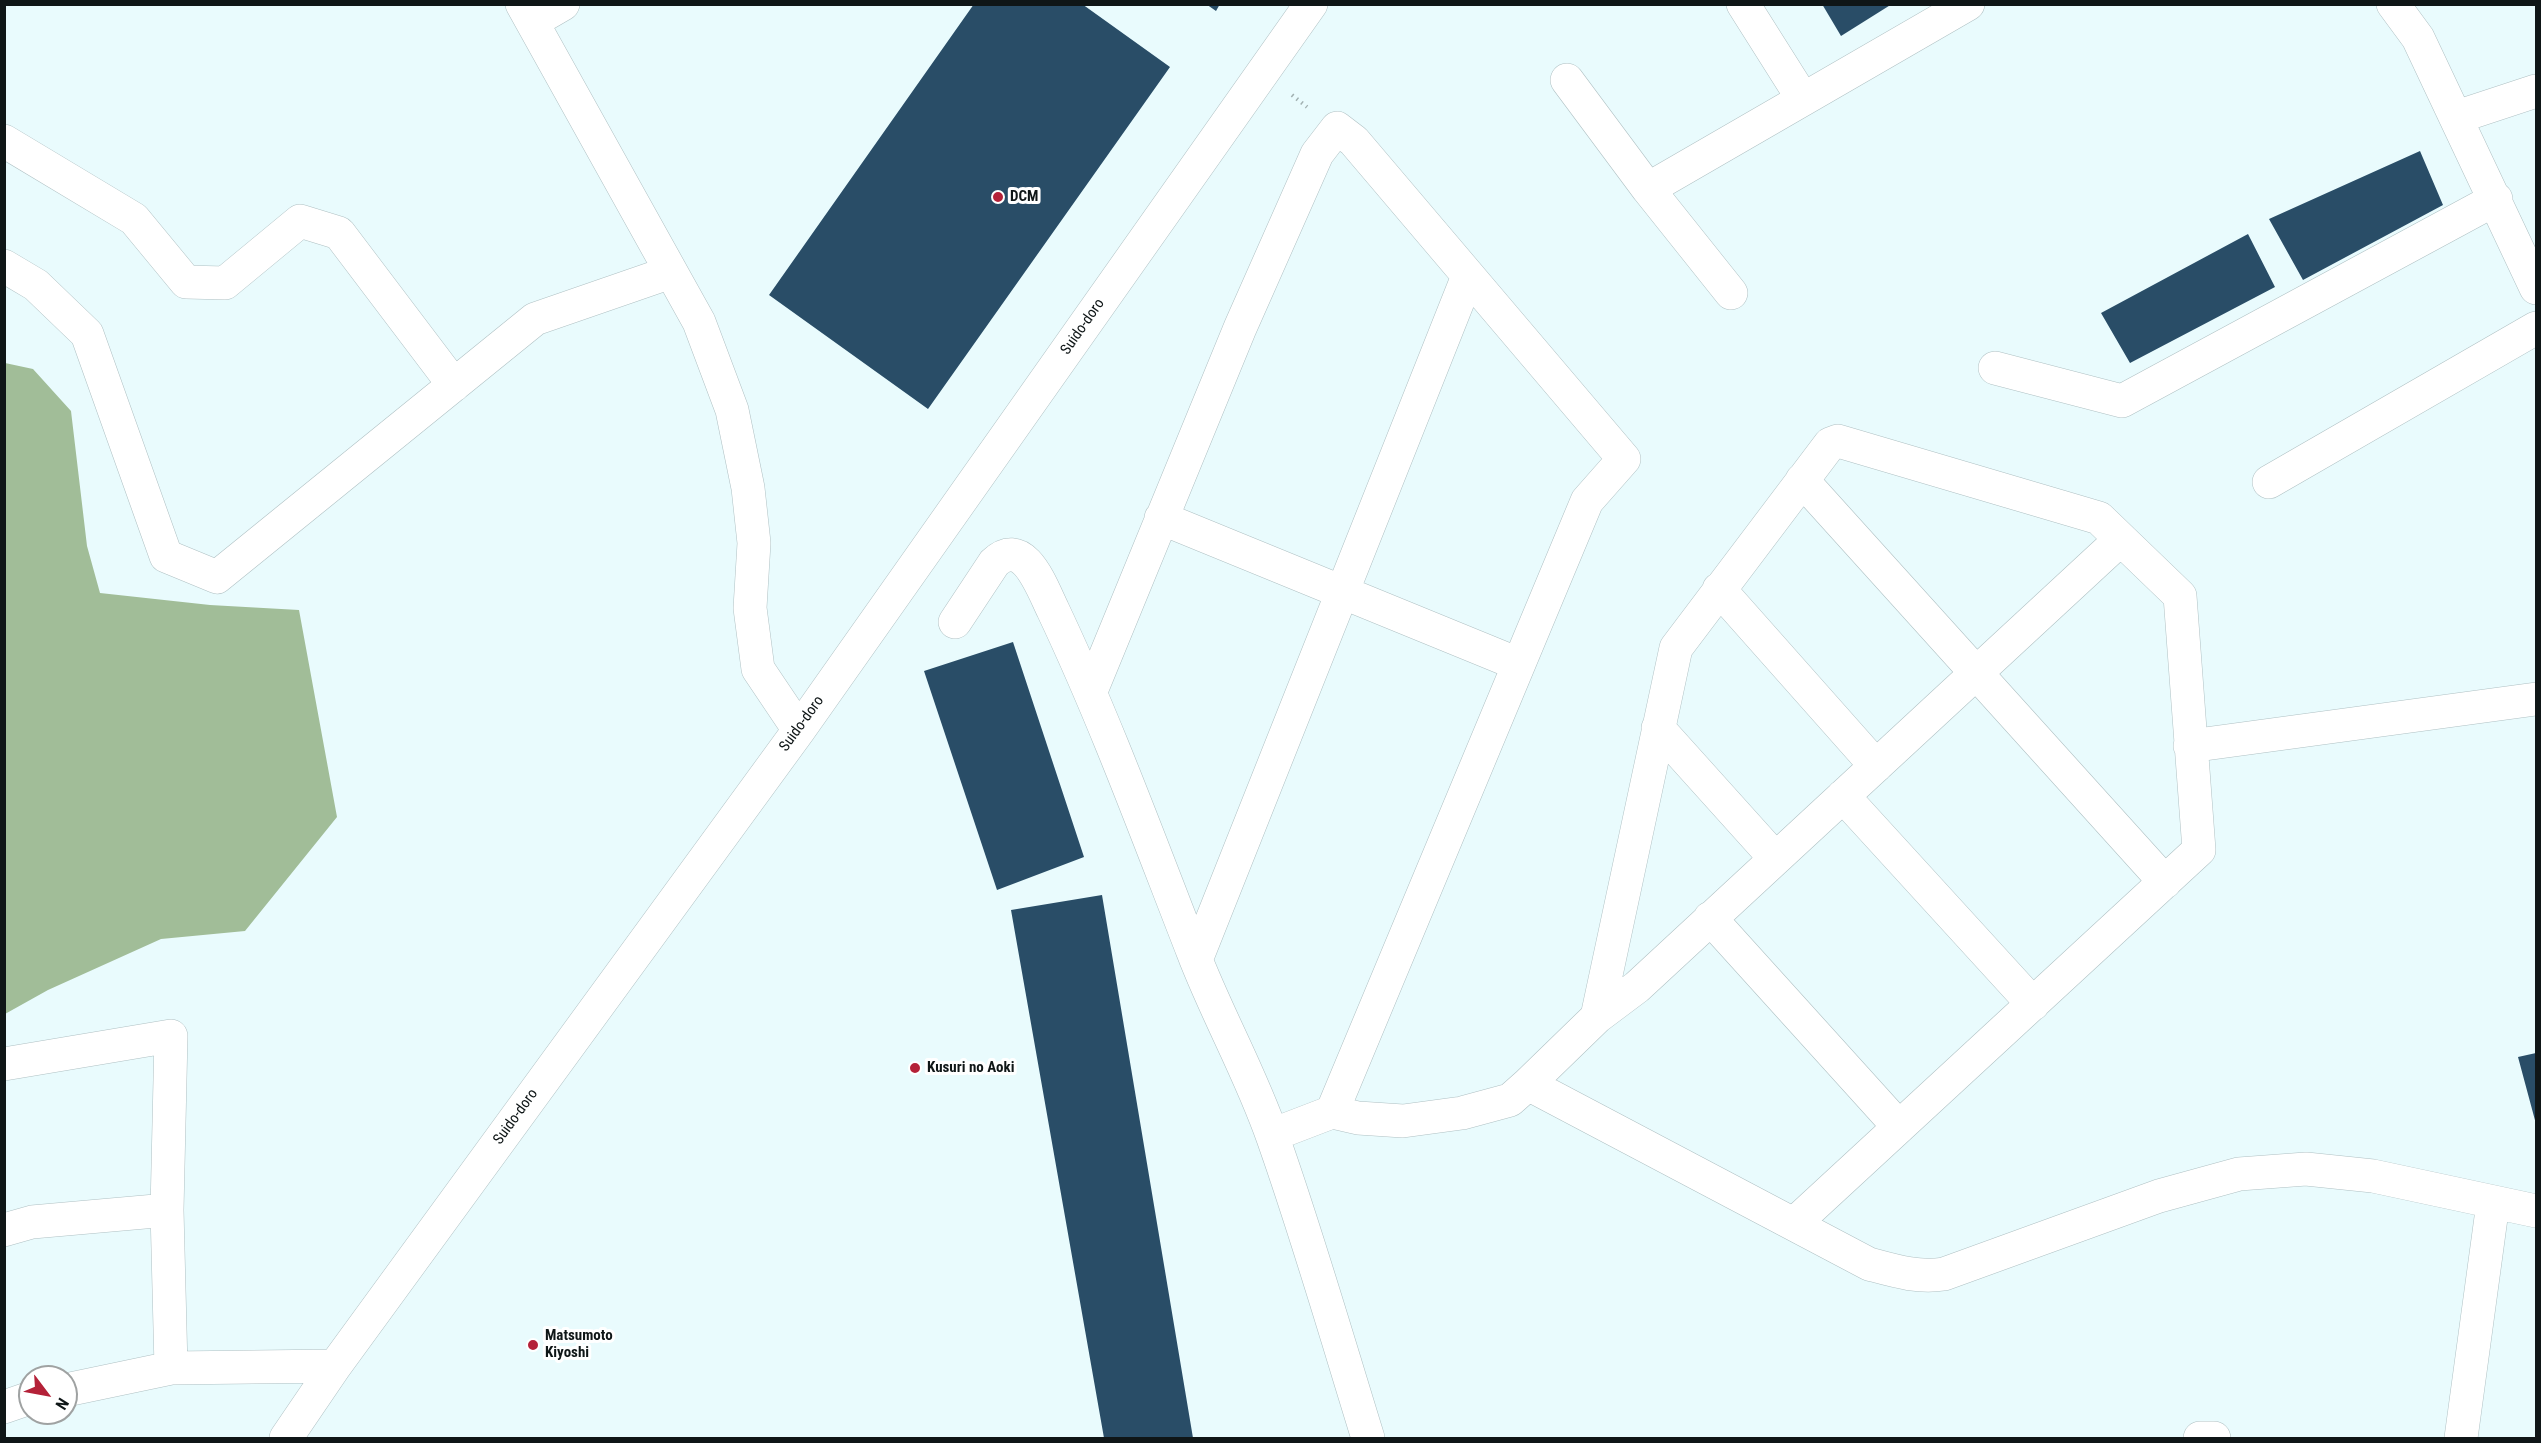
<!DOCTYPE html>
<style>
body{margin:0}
#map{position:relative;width:2541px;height:1443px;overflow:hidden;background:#e9fbfd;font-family:"Roboto Condensed",sans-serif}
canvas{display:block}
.frame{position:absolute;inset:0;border:6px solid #0f1617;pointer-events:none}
.north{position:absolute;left:18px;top:1365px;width:60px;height:60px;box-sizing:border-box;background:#fff;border:2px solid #9fa2a2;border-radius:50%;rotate:122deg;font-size:16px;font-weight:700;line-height:24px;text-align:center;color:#0f1617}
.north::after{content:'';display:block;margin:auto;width:21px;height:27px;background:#b42138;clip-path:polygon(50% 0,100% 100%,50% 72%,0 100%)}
</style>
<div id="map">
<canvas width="2541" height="1443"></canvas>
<div class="frame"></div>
<div class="north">N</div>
</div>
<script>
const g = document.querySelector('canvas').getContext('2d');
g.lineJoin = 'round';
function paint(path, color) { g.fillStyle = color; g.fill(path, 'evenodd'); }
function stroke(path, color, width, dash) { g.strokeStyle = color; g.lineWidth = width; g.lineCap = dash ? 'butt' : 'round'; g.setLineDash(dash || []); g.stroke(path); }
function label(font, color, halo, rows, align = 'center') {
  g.font = font + ' "Roboto Condensed",sans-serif'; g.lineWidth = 6; g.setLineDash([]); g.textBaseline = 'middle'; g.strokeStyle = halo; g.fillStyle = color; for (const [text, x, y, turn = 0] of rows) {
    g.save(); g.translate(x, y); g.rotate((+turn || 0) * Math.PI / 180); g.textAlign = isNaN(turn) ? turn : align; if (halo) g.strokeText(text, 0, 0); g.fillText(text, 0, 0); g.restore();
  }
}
const forest = new Path2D(`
 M5 363 33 369 71 411 87 546 100 593 210 605 299 610 337 817 245 931 161 939 48 990 5 1014Z`);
const building = new Path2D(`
 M974 4H1082L1170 67 928 409 769 295Z
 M1206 4H1220L1216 11Z
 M1822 4H1892L1841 36Z
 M2420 151 2443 205 2303 280 2269 219Z
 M2248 234 2275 287 2130 363 2101 313Z
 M1013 642 1084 857 997 890 924 671Z
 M1102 895 1193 1438H1104L1011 910Z
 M2536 1053V1124L2518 1057Z`);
const path = new Path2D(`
 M1292 95 1307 107`);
const minor = new Path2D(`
 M522 4 699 322 732 410 748 488 754 543 750 608 758 669 799 730
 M1743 4 1803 99
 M2393 4 2418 38 2536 288
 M532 22 563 4
 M1567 80 1648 189 1731 293
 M2457 117 2536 91
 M4 141 134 219 186 282 225 283 300 221 339 233 454 385
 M1648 189 1968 4
 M4 266 36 285 87 334 166 556 217 577 535 319 671 272
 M1995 368 2122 401 2496 199
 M1802 480 2165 882
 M2269 482 2536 328
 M1161 518 1518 664
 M1719 589 1876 766
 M955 622 994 563C1024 534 1042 588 1053 610 1106 722 1148 837 1193 952 1217 1015 1251 1074 1273 1138 1308 1237 1337 1338 1368 1438
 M1091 691 1240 328 1317 154 1337 128 1354 141 1624 459 1587 501 1332 1112 1272 1135
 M1658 728 1775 858
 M2190 746 2536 699
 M1843 796 2033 1004
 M1710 918 1899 1127
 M1196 960 1468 276
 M1597 1017 1676 648 1830 444 1838 441 2099 518 2180 596 2199 850 1795 1223
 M4 1064 171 1036 167 1210 171 1368
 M1528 1084 1597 1017 1637 987 2121 539
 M1332 1112 1358 1118 1403 1121 1462 1113 1510 1100 1528 1084 1869 1264C1895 1271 1917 1278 1944 1274L2159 1196 2239 1174 2306 1169 2373 1176 2536 1211
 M4 1230 32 1222 167 1210
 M66 1390 171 1368 335 1366
 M4 1407 30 1398
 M286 1438 335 1366 799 730 1311 4
 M2200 1438H2214
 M2461 1438 2493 1203`);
const markers = [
 [998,197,6,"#b42138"],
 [915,1068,6,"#b42138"],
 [533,1345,6,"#b42138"]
];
const poiNames = [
 ["DCM",1010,197],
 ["Kusuri no Aoki",927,1068],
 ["Matsumoto",545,1336],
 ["Kiyoshi",545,1353]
];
const streetNames = [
 ["Suido-doro",1083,327,-55],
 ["Suido-doro",802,724,-54],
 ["Suido-doro",516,1117,-54]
];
paint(forest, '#a1bd98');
paint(building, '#294d67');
stroke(minor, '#afc0c3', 34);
stroke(path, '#a1b0b1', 4, [1.5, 4.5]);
stroke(minor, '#fff', 33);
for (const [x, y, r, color] of markers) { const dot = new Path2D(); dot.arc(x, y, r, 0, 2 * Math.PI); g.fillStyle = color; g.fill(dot); stroke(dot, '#fff', 2); }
label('bold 15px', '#0f1617', '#fff', poiNames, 'left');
label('15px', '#0f1617', '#fff', streetNames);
</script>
